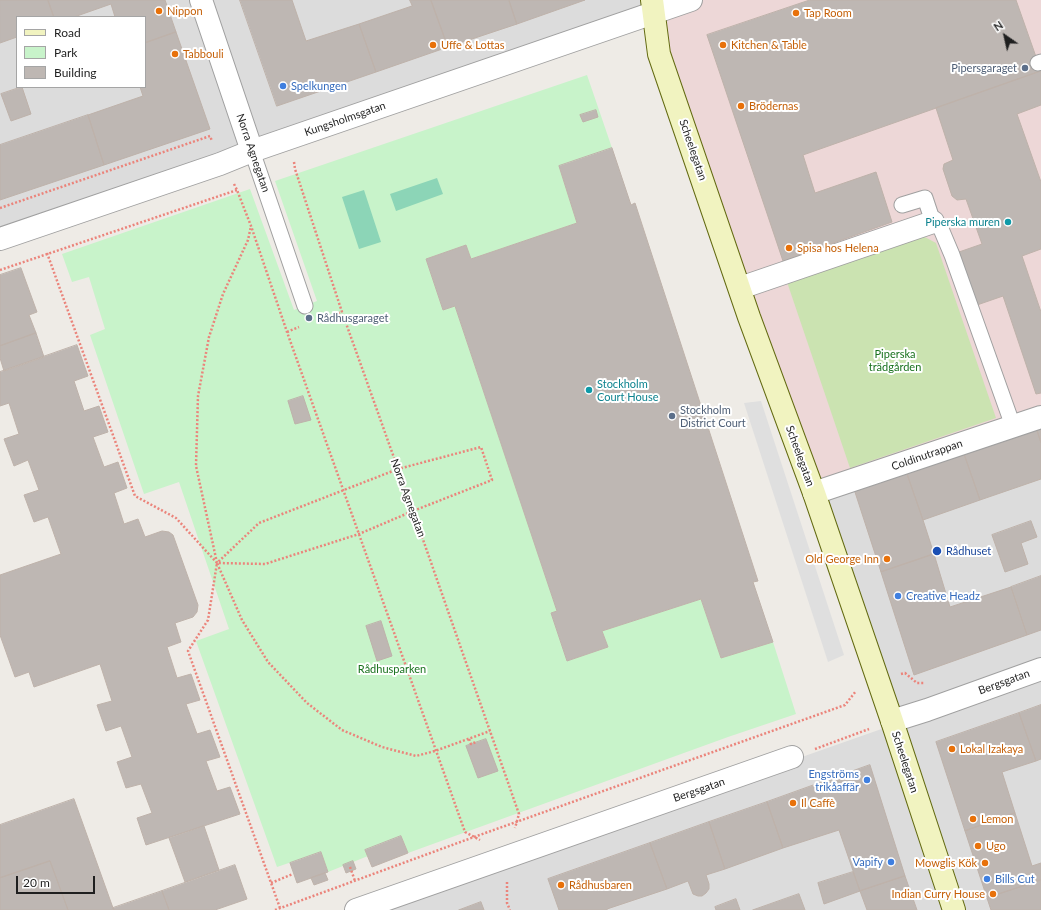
<!DOCTYPE html>
<meta charset="utf-8">
<style>
body{margin:0}
#map{position:relative;width:1041px;height:910px;overflow:hidden;background:#eeebe6;font-family:Lato,sans-serif}
canvas{display:block}
.legend{position:absolute;left:16px;top:16px;width:130px;height:72px;box-sizing:border-box;background:#fff;border:1px solid #a5a5a5;margin:0;padding:5px 7px;list-style:none;font-size:12px;color:#1f1f1f}
.legend li{display:flex;align-items:center;gap:8px;height:20px}
.legend b{width:20px;border:1px solid #a5a5a5}
.north{position:absolute;left:985px;top:16px;width:40px;height:40px;-webkit-text-stroke:3px #fff;paint-order:stroke;rotate:326deg;font-size:11px;font-weight:700;line-height:16px;text-align:center;color:#1f1f1f}
.north::after{content:'';display:block;margin:auto;width:14px;height:18px;background:#1f1f1f;clip-path:polygon(50% 0,100% 100%,50% 72%,0 100%)}
.scale{position:absolute;left:16px;top:876px;width:79px;height:18px;box-sizing:border-box;border:2px solid #1f1f1f;border-top:0;padding-left:5px;font-size:12px;line-height:14px;white-space:nowrap;color:#1f1f1f;-webkit-text-stroke:3px #fff;paint-order:stroke}
</style>
<div id="map">
<canvas width="1041" height="910"></canvas>
<ul class="legend">
<li><b style="height:5px;background:#f1f3c0"></b>Road</li>
<li><b style="height:11px;background:#c8f3ca"></b>Park</li>
<li><b style="height:11px;background:#beb7b3"></b>Building</li>
</ul>
<div class="north">N</div>
<div class="scale">20 m</div>
</div>
<script>
const g = document.querySelector('canvas').getContext('2d');
g.lineJoin = 'round';
function paint(path, color) { g.fillStyle = color; g.fill(path, 'evenodd'); }
function stroke(path, color, width, dash) { g.strokeStyle = color; g.lineWidth = width; g.lineCap = dash ? 'butt' : 'round'; g.setLineDash(dash || []); g.stroke(path); }
function label(font, color, halo, rows, align = 'center') {
  g.font = font + ' Lato,sans-serif'; g.lineWidth = 4; g.setLineDash([]); g.textBaseline = 'middle'; g.strokeStyle = halo; g.fillStyle = color; for (const [text, x, y, turn = 0] of rows) {
    g.save(); g.translate(x, y); g.rotate((+turn || 0) * Math.PI / 180); g.textAlign = isNaN(turn) ? turn : align; if (halo) g.strokeText(text, 0, 0); g.fillText(text, 0, 0); g.restore();
  }
}
const residential = new Path2D(`
 M0 0H696L0 240ZM17 17H145V87H17Z
 M1041 414V910H367L890 726 812 493Z`);
const commercial = new Path2D(`
 M696 0H1041V414L812 493 648 17Z`);
const grass = new Path2D(`
 M921 235 936 243 996 418 850 468 787 282Z`);
const park = new Path2D(`
 M587 75 612 148 559 166 577 223 471 259 466 245 426 259 443 310 455 306 557 611 551 613 567 661 608 647 602 631 701 599 721 658 773 642 796 714 728 737 408 853 401 836 365 850 368 856 328 872 321 852 277 867 196 641 229 629 179 482 144 494 90 335 105 329 89 277 72 282 62 254 250 189 294 310 317 301 275 181Z`);
const pitch = new Path2D(`
 M437 178 443 194 396 211 390 194Z
 M364 190 381 242 359 249 342 197Z`);
const parking = new Path2D(`
 M761 401 844 655 828 662 744 403Z`);
const building = new Path2D(`
 M0 0H48L54 17H17V37L0 43Z
 M48 0H165L176 32 145 43V17H115L111 4 74 17H54Z
 M240 0H292L306 41 359 24 376 72 277 106Z
 M410 0H431L448 47 376 72 359 24 412 6Z
 M431 0H509L517 24 448 47Z
 M509 0H585L517 24Z
 M810 0H1016L1041 71 803 155 815 193 876 172 892 222 783 261 707 35Z
 M176 32 210 129 104 165 88 115 143 96 140 87H145V43Z
 M1041 71V105L1017 114 1041 182V249L1022 256 1041 312V393L1036 394 1003 296 977 305 959 252 982 244 966 199 957 200 952 196 943 169 944 164 953 160 936 108Z
 M22 87 31 114 11 121 1 94Z
 M596 110 598 117 583 122 580 115Z
 M88 115 104 165 0 200V145Z
 M612 148 631 205 635 203 758 581 753 582 773 642 721 658 701 599 602 631 608 647 567 661 551 613 557 611 455 306 443 310 426 259 466 245 471 259 577 223 559 166Z
 M21 268 37 312 29 315 36 333 0 346V275Z
 M36 333 44 357 4 371 0 358V346Z
 M77 345 88 376 74 381 84 411 99 406 108 432 93 437 104 467 118 462 127 488 114 493 124 524 138 519 145 537 162 531 169 532 173 535 198 605 197 612 193 617 175 623 181 642 167 647 177 678 191 674 200 700 186 704 197 734 210 730 220 757 206 761 217 791 230 787 240 814 146 845 137 818 152 813 141 784 126 788 117 762 132 757 121 726 106 731 97 705 112 701 100 664 34 687 29 672 15 677 0 635V575L61 554 48 517 34 522 24 495 39 490 28 460 14 466 4 439 19 434 9 403 0 406V372Z
 M303 396 311 420 295 424 288 401Z
 M1041 425V443L1036 427Z
 M1036 427 1041 443V479L980 500 963 451Z
 M963 451 980 500 923 520 906 471Z
 M906 471 923 520 934 554 881 572 854 489Z
 M1031 521 1037 537 1021 543 1028 564 1005 572 992 535Z
 M934 554 950 607 1011 587 1027 635 914 675 881 572Z
 M1041 576V630L1027 635 1011 587Z
 M381 621 392 656 377 661 366 626Z
 M1041 705V759L1036 761 1019 713Z
 M1019 713 1036 761 1002 772 1015 813 965 831 936 742Z
 M486 739 498 771 478 778 466 746Z
 M870 765 905 876 860 891 839 830 783 848 767 802Z
 M74 799 113 908 114 910H68L50 861 0 878V825Z
 M767 802 783 848 725 869 709 822Z
 M1015 813 1032 866 1041 863V880L987 898 965 831Z
 M709 822 725 869 706 875 709 884V889L706 893 702 896H698L693 894 688 881 667 889 650 843Z
 M204 826 219 870 185 882 169 838Z
 M401 836 408 853 372 867 365 850Z
 M650 843 667 889 607 909V910H559L548 879Z
 M321 852 328 872 297 883 290 863Z
 M50 861 68 910H0V878Z
 M353 861 356 869 346 873 343 865Z
 M235 865 247 899 215 910H169L162 891Z
 M853 872 860 891 824 904 818 883Z
 M325 873 328 880 314 885 311 878Z
 M905 876 917 910H867L860 891Z
 M1041 880V910H991L987 898Z
 M162 891 169 910H114L113 908Z
 M799 894 805 910H753Z
 M736 899 740 910H716L715 907Z
 M481 902 484 910H459Z`);
const path = new Path2D(`
 M294 162 295 169 342 312 413 511 519 814 515 828
 M234 184 237 190 251 226 287 332 465 832 480 840
 M0 208 210 136 212 141
 M47 253 135 496 176 518 217 563 259 523 398 469 481 447 492 480 413 511 359 534 265 564 217 563 196 466 198 396 209 337 223 294 248 240 251 226
 M0 270 237 190
 M323 319 342 312
 M287 332 299 327
 M901 674 905 673 917 683H925
 M469 739 471 744 476 742
 M815 749 869 729
 M350 867 355 881
 M507 882V903L510 910
 M271 883 293 874
 M280 908 188 651 208 620 217 563 242 620 268 662 307 703 342 730 382 747 416 756 435 751 490 731
 M275 910 474 837 845 705 856 691`);
const lane = new Path2D(`
 M1038 63 1041 62
 M252 151 305 306
 M902 205 925 198 933 222 941 229 952 255 1013 426`);
const street = new Path2D(`
 M201 0 252 151
 M0 239 220 164 252 151 691 0
 M740 288 933 222
 M814 493 1041 417
 M892 721 927 710 1041 669
 M356 910 792 757`);
const secondary = new Path2D(`
 M652 0 659 54 749 317 814 493 892 721 954 910`);
const markers = [
 [159,11,4,"#e8710a"],
 [796,13,4,"#e8710a"],
 [433,45,4,"#e8710a"],
 [723,45,4,"#e8710a"],
 [175,54,4,"#e8710a"],
 [1025,68,4,"#5c6f8a"],
 [283,86,4,"#3f7fe0"],
 [741,106,4,"#e8710a"],
 [1008,222,4,"#0f9aa8"],
 [789,248,4,"#e8710a"],
 [309,318,4,"#5c6f8a"],
 [589,390,4,"#0f9aa8"],
 [672,416,4,"#5c6f8a"],
 [937,551,5,"#1a4fb4"],
 [887,559,4,"#e8710a"],
 [898,596,4,"#3f7fe0"],
 [952,749,4,"#e8710a"],
 [867,780,4,"#3f7fe0"],
 [793,803,4,"#e8710a"],
 [973,819,4,"#e8710a"],
 [978,846,4,"#e8710a"],
 [891,862,4,"#3f7fe0"],
 [985,863,4,"#e8710a"],
 [987,879,4,"#3f7fe0"],
 [561,885,4,"#e8710a"],
 [993,894,4,"#e8710a"]
];
const foodNames = [
 ["Nippon",167,11],
 ["Tap Room",804,13],
 ["Uffe & Lottas",441,45],
 ["Kitchen & Table",731,45],
 ["Tabbouli",183,54],
 ["Brödernas",749,106],
 ["Spisa hos Helena",797,248],
 ["Old George Inn",879,559,"right"],
 ["Lokal Izakaya",960,749],
 ["Il Caffè",801,803],
 ["Lemon",981,819],
 ["Ugo",986,846],
 ["Mowglis Kök",977,863,"right"],
 ["Rådhusbaren",569,885],
 ["Indian Curry House",985,894,"right"]
];
const serviceNames = [
 ["Pipersgaraget",1017,68,"right"],
 ["Rådhusgaraget",317,318],
 ["Stockholm",680,410],
 ["District Court",680,423]
];
const shopNames = [
 ["Spelkungen",291,86],
 ["Creative Headz",906,596],
 ["Engströms",859,774,"right"],
 ["trikåaffär",859,787,"right"],
 ["Vapify",883,862,"right"],
 ["Bills Cut",995,879]
];
const streetNames = [
 ["Kungsholmsgatan",345,119,-19],
 ["Scheelegatan",693,150,71],
 ["Norra Agnegatan",253,153,71],
 ["Coldinutrappan",927,455,-19],
 ["Scheelegatan",800,456,70],
 ["Norra Agnegatan",408,498,70],
 ["Bergsgatan",1004,682,-20],
 ["Scheelegatan",905,762,72],
 ["Bergsgatan",699,790,-19]
];
const cultureNames = [
 ["Piperska muren",1000,222],
 ["Stockholm",597,384,"left"],
 ["Court House",597,397,"left"]
];
const parkNames = [
 ["Piperska",895,354],
 ["trädgården",895,367],
 ["Rådhusparken",392,669]
];
const transitNames = [
 ["Rådhuset",946,551]
];
paint(residential, '#dcdcdc');
paint(commercial, '#edd7d7');
paint(grass, '#cbe3b1');
paint(park, '#c8f3ca');
paint(pitch, '#8cd5b7');
paint(parking, '#dfdfdf');
paint(building, '#beb7b3');
stroke(building, '#beb2aa', 1);
stroke(lane, '#a0a0a0', 17);
stroke(street, '#a0a0a0', 24);
stroke(secondary, '#636a11', 24);
stroke(path, '#eb847b', 2.5, [2, 2]);
stroke(lane, '#fff', 15);
stroke(street, '#fff', 22);
stroke(secondary, '#f1f3c0', 22);
for (const [x, y, r, color] of markers) { const dot = new Path2D(); dot.arc(x, y, r, 0, 2 * Math.PI); g.fillStyle = color; g.fill(dot); stroke(dot, '#fff', 1.5); }
label('11px', '#c56008', '#fff', foodNames, 'left');
label('11px', '#4e5e75', '#fff', serviceNames, 'left');
label('11px', '#366cbe', '#fff', shopNames, 'left');
label('11px', '#1f1f1f', '#fff', streetNames);
label('11px', '#0d838f', '#fff', cultureNames, 'right');
label('11px', '#18711d', '#fff', parkNames);
label('11px', '#164399', '#fff', transitNames, 'left');
</script>
